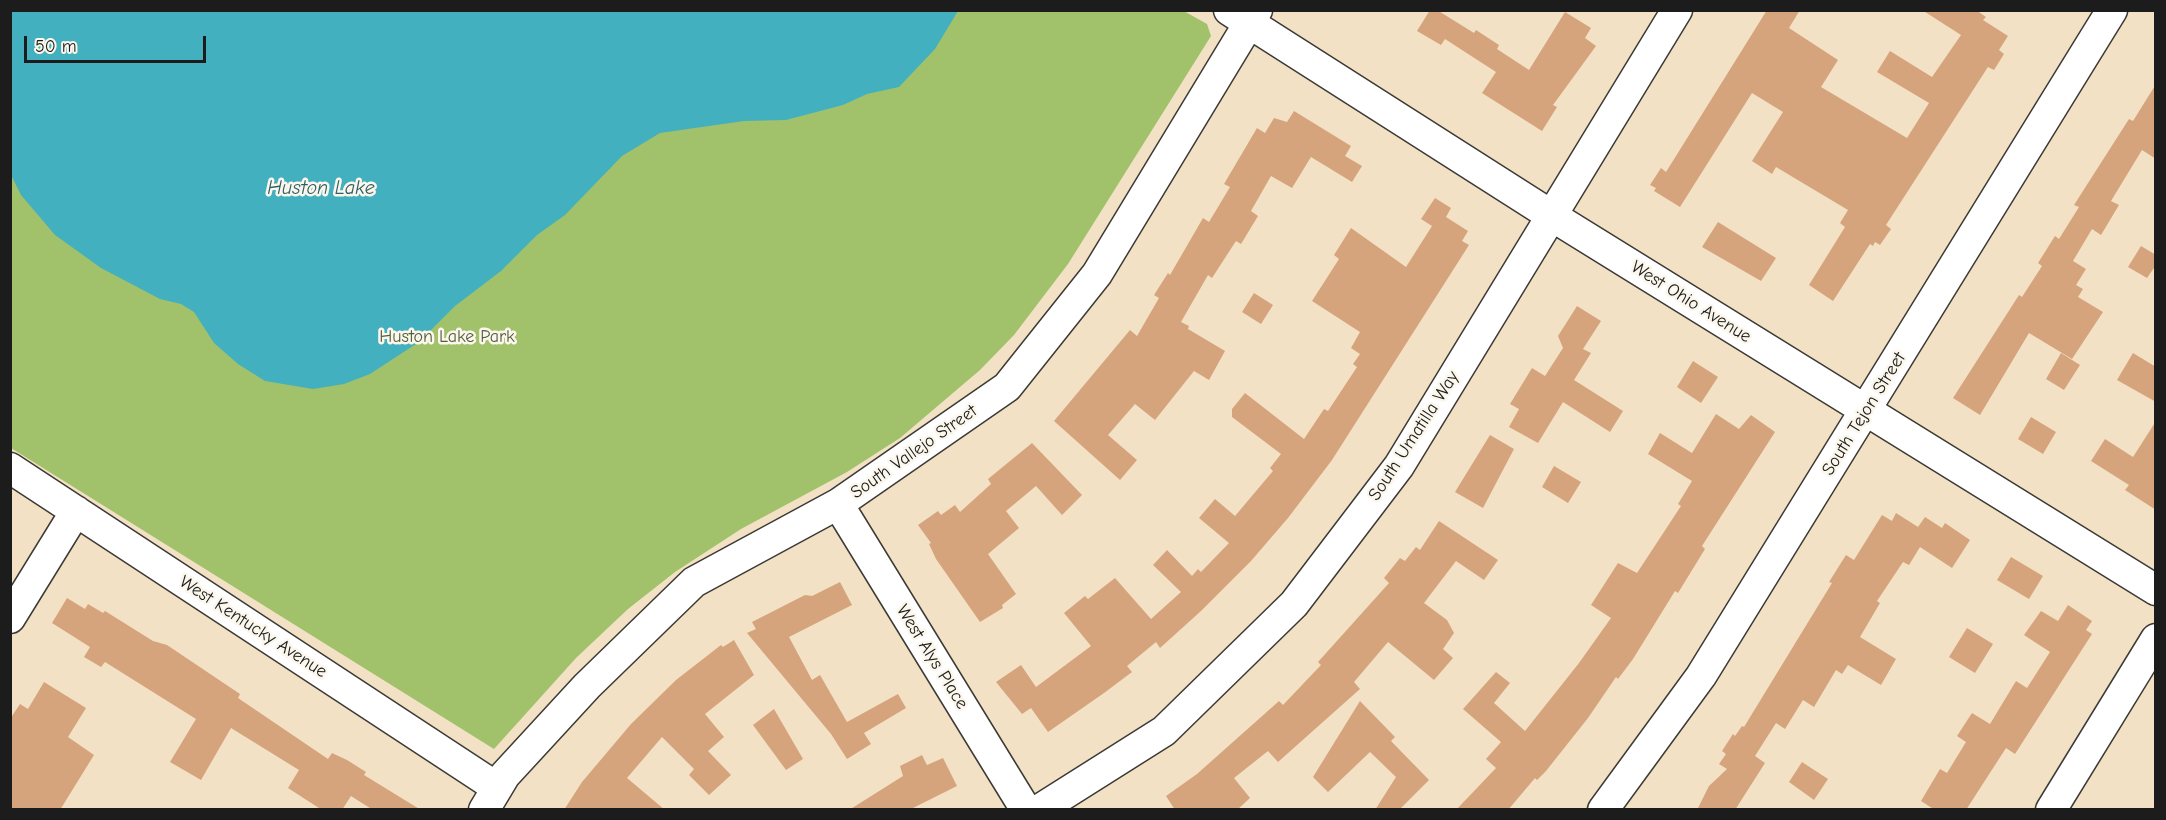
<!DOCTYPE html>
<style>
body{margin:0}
#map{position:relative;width:2166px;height:820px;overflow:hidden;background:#f2e1c4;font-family:"Comic Neue",sans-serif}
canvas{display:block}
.frame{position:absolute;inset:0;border:12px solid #1c1c1c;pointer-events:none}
.scale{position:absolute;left:24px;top:36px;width:182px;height:27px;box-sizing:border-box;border:3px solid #1c1c1c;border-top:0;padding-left:8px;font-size:18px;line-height:21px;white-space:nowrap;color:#1c1c1c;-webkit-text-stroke:4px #fbf7ec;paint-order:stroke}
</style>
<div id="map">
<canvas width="2166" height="820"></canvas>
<div class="frame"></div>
<div class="scale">50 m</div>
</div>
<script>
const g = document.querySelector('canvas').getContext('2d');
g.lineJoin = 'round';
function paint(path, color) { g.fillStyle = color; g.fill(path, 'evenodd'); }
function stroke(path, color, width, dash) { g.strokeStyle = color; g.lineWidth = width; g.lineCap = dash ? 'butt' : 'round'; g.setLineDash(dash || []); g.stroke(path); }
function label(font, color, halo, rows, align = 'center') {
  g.font = font + ' "Comic Neue",sans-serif'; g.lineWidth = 5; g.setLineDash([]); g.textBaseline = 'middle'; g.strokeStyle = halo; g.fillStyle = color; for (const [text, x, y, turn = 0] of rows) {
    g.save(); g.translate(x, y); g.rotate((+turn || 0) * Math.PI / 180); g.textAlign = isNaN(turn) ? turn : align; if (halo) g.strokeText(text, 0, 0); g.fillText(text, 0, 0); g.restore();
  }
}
const green = new Path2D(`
 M1182 10 1207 24 1211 36 1068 264 1014 335 980 370 900 438 847 472 741 529 675 572 628 609 576 658 494 749 11 448V11Z`);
const water = new Path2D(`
 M11 10H958V11L935 49 899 87 867 94 843 105 786 120 744 121 660 133 622 156 565 215 537 235 501 271 455 306 419 342 370 374 344 384 313 389 265 381 238 364 214 343 194 312 181 304 160 299 101 268 55 235 21 195 11 175Z`);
const building = new Path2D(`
 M1430 10H1437L1474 33 1476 30 1499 45 1497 49 1529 70 1565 12 1591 28 1585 38 1596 46 1553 105 1557 107 1542 131 1482 93 1496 72 1445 39 1441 45 1417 31Z
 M1767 10H1800L1789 28 1838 60 1821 87 1907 138 1929 103 1877 72 1890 51 1932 77 1961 35 1922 10H1976L1986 17 1983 20 2008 36 1999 50 2004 54 1994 70 1988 67 1986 70 1886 225 1891 229 1880 245 1875 242 1873 246 1870 244 1833 301 1809 285 1845 227 1840 223 1848 210 1776 167 1772 174 1752 161 1783 112 1752 93 1680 207 1654 191 1656 188 1650 185 1661 168 1666 172Z
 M2156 84V159L2142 150 2111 201 2119 205 2101 235 2092 229 2073 261 2086 269 2076 285 2083 289 2078 297 2103 312 2072 359 2029 333 1980 415 1953 398 2019 295 2022 297 2042 266 2038 263 2055 236 2059 239 2079 207 2074 205 2129 119 2133 121Z
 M1294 111 1351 146 1345 156 1362 166 1352 182 1311 157 1292 188 1271 176 1251 211 1258 216 1241 244 1236 241 1212 278 1208 275 1181 322 1189 326 1188 329 1225 351 1209 380 1194 371 1155 420 1135 404 1108 435 1137 460 1120 480 1054 421 1130 330 1137 336 1159 298 1154 295 1168 273 1170 275 1203 218 1209 222 1230 187 1224 184 1257 128 1265 133 1274 118 1287 122Z
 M1435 198 1451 208 1446 217 1468 231 1462 241 1469 245 1332 460 1288 518 1251 561 1201 611 1160 648 1156 642 1127 666 1132 672 1104 693 1048 732 1031 708 1022 714 996 682 1021 665 1036 687 1091 646 1064 613 1085 596 1088 599 1115 578 1151 619 1181 592 1153 565 1167 550 1192 576 1198 569 1201 572 1229 543 1199 518 1215 499 1235 516 1273 471 1270 468 1281 454 1232 417V409L1245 393 1304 439 1324 409 1328 411 1357 367 1353 364 1360 354 1351 348 1360 332 1312 301 1339 259 1334 255 1351 228 1406 267 1432 226 1421 219Z
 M1718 222 1776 258 1761 281 1702 247Z
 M2141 246 2156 255V265L2147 278 2128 267Z
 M1254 293 1273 305 1261 324 1242 312Z
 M1577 306 1601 321 1583 349 1591 353 1574 380 1623 411 1610 432 1563 402 1538 443 1509 427 1519 409 1510 404 1532 368 1545 376 1563 348 1558 336Z
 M2061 353 2080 365 2064 390 2046 379Z
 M2133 353 2156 367V402L2117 380Z
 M1693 361 1718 377 1701 403 1677 387Z
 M1716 414 1739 429 1751 415 1775 432 1702 546 1705 549 1678 593 1675 591 1633 659 1618 679 1616 677 1588 718 1546 771 1537 780 1535 778 1508 810H1456L1496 768 1486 759 1501 742 1463 709 1496 672 1510 683 1494 703 1525 731 1579 663 1611 618 1591 605 1618 563 1637 573 1681 506 1678 504 1692 481 1648 454 1660 433 1692 453Z
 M2031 417 2056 432 2043 454 2018 439Z
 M2156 421V510L2125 490 2129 485 2091 461 2105 439 2133 457Z
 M1490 435 1514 449 1483 508 1455 492Z
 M1032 443 1082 495 1062 515 1036 486 1006 511 1019 528 988 554 1016 594 1002 605 1003 608 980 622 936 559 929 544 931 543 918 525 938 511 941 515 955 505 960 512 991 484 988 479Z
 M1554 466 1581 482 1568 503 1542 487Z
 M1896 513 1918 527 1925 517 1942 528 1945 523 1970 540 1952 568 1920 547 1909 565 1903 562 1877 601 1880 603 1860 637 1896 659 1881 685 1848 665 1842 674 1836 670 1814 707 1803 700 1785 729 1776 723 1755 756 1765 763 1735 810H1697L1709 786 1727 769 1719 764 1726 754 1722 751 1733 734 1735 736 1742 726 1744 727 1832 583 1829 582 1846 555 1854 560 1882 515 1892 521Z
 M1439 521 1498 560 1484 580 1456 561 1424 603 1447 620 1454 633 1443 649 1453 658 1434 680 1388 642 1354 682 1360 689 1278 762 1268 751 1234 778 1250 798 1237 810H1175L1166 796 1197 774 1279 701 1283 705 1321 665 1318 662 1389 583 1384 578 1400 558 1405 561 1416 547 1420 550Z
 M2011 557 2043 576 2029 599 1997 580Z
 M840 582 852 605 789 637 812 680 820 675 847 722 898 694 906 708 864 733 871 744 847 759 831 734 747 633 756 629 752 622 805 595 812 596Z
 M67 598 85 609 88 604 103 613 105 611 153 641 167 645 240 694 238 698 328 759 332 753 347 760 366 772 364 775 421 810H373L351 796 342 810H322L288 788 299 770 231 728 201 780 170 762 196 719 105 662 101 667 84 657 90 647 52 623Z
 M2068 605 2092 621 2086 630 2092 634 2015 754 2006 748 1966 810H1935L1921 801 1940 769 1947 773 1966 742 1957 736 1972 713 1990 724 2016 681 2027 688 2050 652 2024 635 2041 611 2058 621Z
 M1967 628 1993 644 1975 673 1949 657Z
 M734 640 754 675 705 714 724 737 708 751 731 775 709 795 689 775 694 769 662 737 627 778 665 810H564L582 782 631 724 676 680 721 645 723 647Z
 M44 682 86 708 68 737 94 755 60 810H10V719L20 704 28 709Z
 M1360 701 1395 737 1391 741 1429 780 1399 810H1375L1396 777 1370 752 1328 792 1313 777Z
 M774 709 803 759 786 770 753 725Z
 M922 755 927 765 943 758 957 786 909 810H849L903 776 900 766Z
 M1802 762 1828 779 1814 800 1789 782Z`);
const minor = new Path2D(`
 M1229 10 1552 216 2156 590
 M10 468 496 787
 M838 504 1026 810
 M10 618 76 511
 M484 810 505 775 587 686 694 582 838 504 1007 387 1097 274 1257 10
 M1039 810 1164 731 1294 604 1399 466 1677 10
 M1603 810 1701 676 2112 10
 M2051 810 2156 639`);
const streetNames = [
 ["West Ohio Avenue",1691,302,32],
 ["South Tejon Street",1864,414,-58],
 ["South Umatilla Way",1414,436,-57],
 ["South Vallejo Street",914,452,-35],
 ["West Kentucky Avenue",253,627,33],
 ["West Alys Place",932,657,58]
];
const parkNames = [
 ["Huston Lake Park",447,337]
];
const waterNames = [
 ["Huston Lake",321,188]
];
paint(green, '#a1c26a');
paint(water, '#43b0c0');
paint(building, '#d6a47c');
stroke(minor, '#3c3a35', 33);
stroke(minor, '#fff', 30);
label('18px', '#1c1c1c', '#fbf7ec', streetNames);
label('18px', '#515e3b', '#fbf7ec', parkNames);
label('italic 20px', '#2e5f66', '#fbf7ec', waterNames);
</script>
